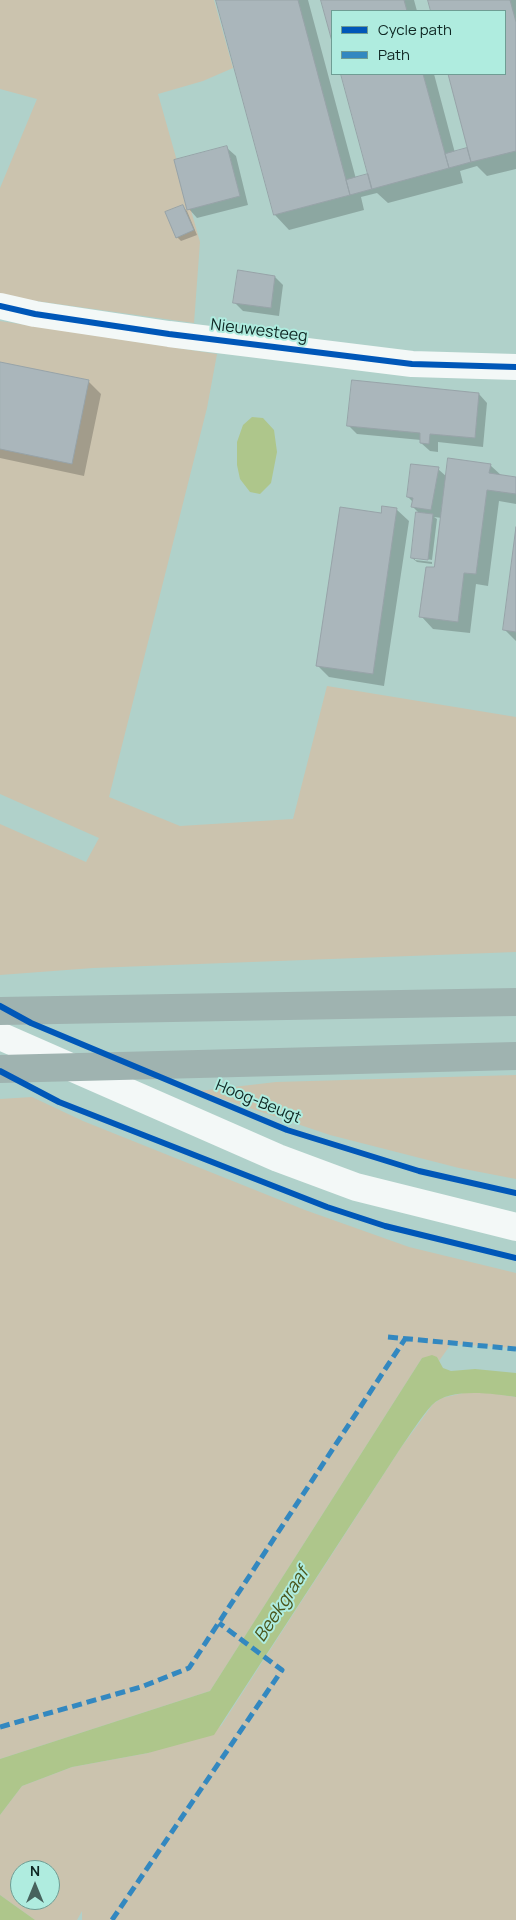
<!DOCTYPE html>
<style>
body{margin:0}
#map{position:relative;width:516px;height:1920px;overflow:hidden;background:#b0d1ca;font-family:Manrope,sans-serif}
canvas{display:block}
.legend{position:absolute;left:331px;top:10px;width:175px;height:65px;box-sizing:border-box;background:#afecdf;border:1px solid #6f9d94;margin:0;padding:6px 9px;list-style:none;font-size:15px;color:#0f2723}
.legend li{display:flex;align-items:center;gap:10px;height:25px}
.legend b{width:25px;border:1px solid #6f9d94}
.north{position:absolute;left:10px;top:1860px;width:50px;height:50px;box-sizing:border-box;background:#afecdf;border:1px solid #6f9d94;border-radius:50%;rotate:0deg;font-size:14px;font-weight:700;line-height:20px;text-align:center;color:#0f2723}
.north::after{content:'';display:block;margin:auto;width:18px;height:22px;background:#47625d;clip-path:polygon(50% 0,100% 100%,50% 72%,0 100%)}
</style>
<div id="map">
<canvas width="516" height="1920"></canvas>
<ul class="legend">
<li><b style="height:6px;background:#0057b8"></b>Cycle path</li>
<li><b style="height:6px;background:#3388c0"></b>Path</li>
</ul>
<div class="north">N</div>
</div>
<script>
const g = document.querySelector('canvas').getContext('2d');
g.lineJoin = 'round';
function paint(path, color) { g.fillStyle = color; g.fill(path, 'evenodd'); }
function stroke(path, color, width, dash) { g.strokeStyle = color; g.lineWidth = width; g.lineCap = dash ? 'butt' : 'round'; g.setLineDash(dash || []); g.stroke(path); }
function label(font, color, halo, rows, align = 'center') {
  g.font = font + ' Manrope,sans-serif'; g.lineWidth = 4; g.setLineDash([]); g.textBaseline = 'middle'; g.strokeStyle = halo; g.fillStyle = color; for (const [text, x, y, turn = 0] of rows) {
    g.save(); g.translate(x, y); g.rotate((+turn || 0) * Math.PI / 180); g.textAlign = isNaN(turn) ? turn : align; if (halo) g.strokeText(text, 0, 0); g.fillText(text, 0, 0); g.restore();
  }
}
const green = new Path2D(`
 M0 0H214L233 68 203 81 158 94 200 242 194 323 0 296V188L37 99 0 89Z
 M0 321 217 354 207 408 109 797 180 826 293 819 327 686 516 717V952L93 968 0 975V824L86 862 99 838 0 794Z
 M516 1075V1179L459 1168 330 1135 199 1091 276 1082Z
 M32 1097 83 1121 305 1210 409 1247 516 1273V1348L451 1344 439 1361 437 1357 422 1358 210 1691 0 1759V1099Z
 M463 1393H490L516 1397V1920H82V1911L77 1920H35L0 1895V1815L22 1786 72 1767 148 1753 221 1726 400 1449 433 1404 442 1398ZM20 1870H50V1900H20Z`);
const water = new Path2D(`
 M252 417 263 418 274 430 277 452 271 483 260 494 250 492 240 479 237 465V442L243 425Z
 M432 1355 437 1357 443 1368 451 1371 475 1369 516 1373V1397C493 1394 450 1387 432 1405 420 1418 410 1435 400 1449L214 1735 148 1753 72 1767 22 1786 0 1815V1759L210 1691 422 1358Z
 M0 1895 35 1920H0Z`);
const shadow = new Path2D(`
 M217 0H308L356 179 370 178 342 74H434L455 153 467 149 470 152 449 74H505V11H432L429 0H516V169L487 176 477 166 460 171 463 183 388 203 377 193 361 197 364 210 289 230 275 215Z
 M322 0H414L417 11H332V37Z
 M227 148 236 156 248 205 197 218 189 209Z
 M183 207 187 211 197 235 181 241 177 237Z
 M275 277 283 285 279 316 243 311 235 303Z
 M0 363 88 381 101 394 84 476 0 458Z
 M479 394 487 403 483 447 438 442V452L430 451 421 443V440L357 434 348 425Z
 M490 465 502 476 516 479V504L499 501 488 586 476 584 470 633 433 629 421 616 435 569 442 518 434 517 437 519 432 560 415 557V560L432 562V564L417 562 412 558 418 512 412 506 413 502 408 497 438 469 447 477Z
 M396 509 409 521 384 686 329 677 317 665 382 515Z
 M516 536V641L504 629Z`);
const building = new Path2D(`
 M216 0H298L350 195 274 215Z
 M321 0H404L407 11H332V41Z
 M428 0H510L516 22V151L471 162 448 74H505V11H431Z
 M341 74H423L449 168 372 189Z
 M227 146 240 196 187 210 174 160Z
 M467 148 471 162 449 168 445 154Z
 M368 174 372 189 350 195 346 180Z
 M183 205 194 230 176 238 165 212Z
 M238 270 275 276 271 308 233 303Z
 M0 362 89 380 72 464 0 449Z
 M352 380 479 393 475 438 430 434 429 444 420 443V433L347 426Z
 M448 458 491 464 489 473 516 477V494L487 490 476 574 464 573 458 622 419 617 426 567H434Z
 M411 464 439 467 431 510 411 507 413 498 407 497Z
 M382 506 397 508 373 674 316 666 340 507 381 513Z
 M416 512 433 514 428 560 411 558Z
 M516 527V632L503 630Z`);
const street = new Path2D(`
 M0 306 35 314 169 334 412 364 516 367`);
const secondary = new Path2D(`
 M0 1036 278 1158 356 1187 516 1227`);
const highway = new Path2D(`
 M0 1011 516 1002
 M0 1069 516 1056`);
const quiet = new Path2D(`
 M388 1337 516 1349
 M0 1727 141 1687 189 1668 405 1339
 M112 1920 282 1670 219 1623`);
const cycleway = new Path2D(`
 M0 306 35 314 169 334 412 364 516 367
 M0 1006 31 1023 287 1130 419 1171 516 1193
 M0 1071 59 1102 327 1207 385 1226 516 1258`);
const streetNames = [
 ["Nieuwesteeg",259,331,7],
 ["Hoog-Beugt",258,1102,22]
];
const waterNames = [
 ["Beekgraaf",282,1605,-57]
];
paint(green, '#cbc3ae');
paint(water, '#aec68b');
paint(shadow, '#0003');
paint(building, '#aab6bb');
stroke(building, '#97a3a8', 1);
stroke(street, '#f3f8f7', 26);
stroke(secondary, '#f3f8f7', 28);
stroke(highway, '#9fb3b0', 28);
stroke(quiet, '#3388c0', 5, [10, 5]);
stroke(cycleway, '#0057b8', 6);
label('16px', '#0f2723', '#afecdf', streetNames);
label('italic 18px', '#4a561c', '#afecdf', waterNames);
</script>
